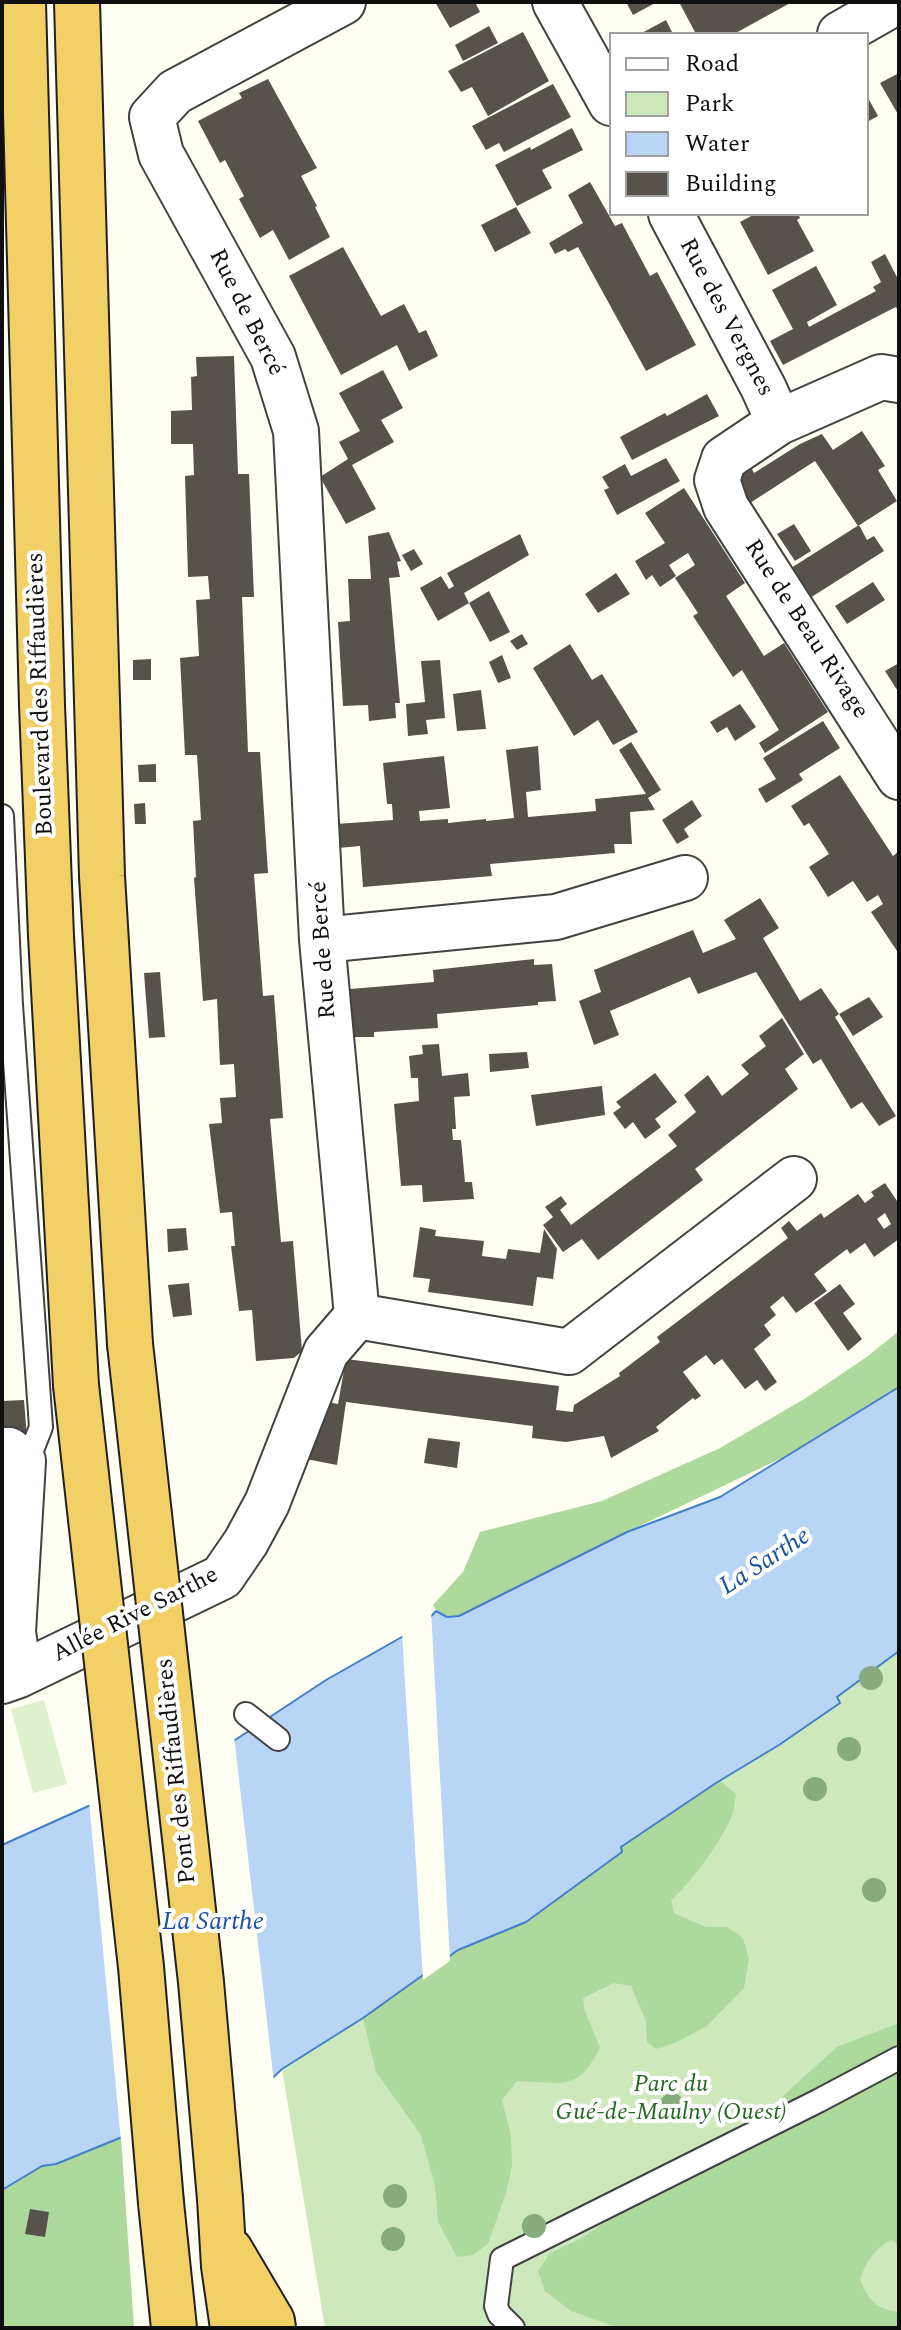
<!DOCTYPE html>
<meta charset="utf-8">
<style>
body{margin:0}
#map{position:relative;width:901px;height:2330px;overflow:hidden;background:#fffef2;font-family:Spectral,serif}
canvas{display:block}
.frame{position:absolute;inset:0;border:4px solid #0f0f0f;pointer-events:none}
.legend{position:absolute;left:609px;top:32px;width:260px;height:184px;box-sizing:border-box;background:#fff;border:2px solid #9f9f9f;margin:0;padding:10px 14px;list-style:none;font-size:24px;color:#0f0f0f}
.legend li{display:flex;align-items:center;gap:16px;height:40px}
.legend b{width:40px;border:2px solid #9f9f9f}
</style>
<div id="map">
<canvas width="901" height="2330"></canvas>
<div class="frame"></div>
<ul class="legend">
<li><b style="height:10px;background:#fff"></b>Road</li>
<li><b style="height:22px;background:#cde9bc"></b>Park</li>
<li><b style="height:22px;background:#b8d5f5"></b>Water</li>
<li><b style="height:22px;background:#58524c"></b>Building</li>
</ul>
</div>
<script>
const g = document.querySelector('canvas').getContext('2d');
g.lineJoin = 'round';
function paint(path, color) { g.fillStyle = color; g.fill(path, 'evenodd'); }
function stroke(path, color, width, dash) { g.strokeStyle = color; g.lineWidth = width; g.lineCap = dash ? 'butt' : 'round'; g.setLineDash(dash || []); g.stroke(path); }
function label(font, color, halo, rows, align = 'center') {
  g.font = font + ' Spectral,serif'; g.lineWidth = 8; g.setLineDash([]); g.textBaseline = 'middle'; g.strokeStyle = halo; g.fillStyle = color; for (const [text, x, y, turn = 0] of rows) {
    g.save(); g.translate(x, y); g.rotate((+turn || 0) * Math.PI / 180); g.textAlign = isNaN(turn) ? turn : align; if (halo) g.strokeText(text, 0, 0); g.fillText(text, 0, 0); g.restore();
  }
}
const green = new Path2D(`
 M899 1651V2328H325L282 2069 363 2018 458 1950 527 1922 622 1852 620 1847 716 1783 779 1745 840 1703 837 1697Z`);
const forest = new Path2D(`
 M899 1331V1387L786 1456 627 1532 459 1616C448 1617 439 1616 433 1605L463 1572 480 1532 602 1501 720 1448 806 1398 868 1356Z
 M719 1780 736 1794C735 1799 735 1807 733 1812 727 1834 689 1886 671 1900L674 1913 706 1927H727L743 1938 749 1959 744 1988 707 2026 677 2042 656 2049 647 2042 646 2021 631 1986 614 1983 583 1998 584 2009 600 2047C578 2094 560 2082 517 2081L502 2100 511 2135 512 2166 506 2193 488 2244 473 2255 457 2257 438 2222 435 2186 421 2135 376 2072 363 2018 458 1950 527 1922 622 1852 620 1847Z
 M899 2023V2245L891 2240C874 2249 866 2262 860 2279 867 2298 876 2310 899 2312V2328H619L571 2311 545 2291 538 2271 550 2253 578 2240 744 2131 837 2047Z
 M121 2137 134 2328H2V2190L42 2166 56 2164Z`);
const pitch = new Path2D(`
 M44 1700 67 1784 33 1793 11 1709Z`);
const water = new Path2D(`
 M899 1387V1651L837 1697 840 1703 779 1745 716 1783 621 1847 622 1852 526 1922 458 1950 363 2018 282 2069 264 2086 177 2083 181 2113 56 2164 42 2166 2 2190V1845L235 1740 326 1680 423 1625 436 1611 447 1617 459 1616 627 1532 720 1497Z`);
const pier = new Path2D(`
 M431 1610 450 1961 423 1980 402 1632 420 1621Z
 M234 1736 274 2082 264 2090 181 2087 185 2112 183 2116 121 2141 89 1802Z`);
const building = new Path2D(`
 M435 2H475L480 12 450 28Z
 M626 2H657L633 15Z
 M679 2H792L734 34H696Z
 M666 20 673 34H640Z
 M489 26 498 43 463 61 455 45Z
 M523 32 549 81 488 116 472 87 461 92 448 71Z
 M899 73V116L880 83Z
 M268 79 317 168 301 176 317 206 315 207 330 237 289 260 273 230 260 238 239 199 244 196 225 160 220 163 198 121 242 98 239 93Z
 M553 84 571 117 504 152 499 143 486 150 472 126Z
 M867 96 878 116 867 122Z
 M572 128 583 150 542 170 552 188 517 206 495 165 530 147 531 150Z
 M590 182 615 226 622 223 650 276 657 272 696 345 646 371 578 247 568 252 565 249 555 254 549 243 583 223 568 195Z
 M516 207 531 233 495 252 481 225Z
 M755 214H798L800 218 797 220 814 251 768 275 740 222Z
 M343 247 381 316 404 304 419 333 426 330 438 356 409 371 397 345 341 375 289 276Z
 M885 254 899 281V312L896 307 886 312 783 365 770 341 793 329 772 290 816 266 837 305 807 322 809 327 876 291 873 287 881 282 871 262Z
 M234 356 238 474H249L254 597H242L248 752H260L268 873 254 874 263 996 274 995 283 1118 270 1119 281 1242 293 1241 302 1351 294 1358 256 1361 252 1310 239 1311 231 1246H235L232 1212 220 1213 209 1124 222 1123 220 1098 236 1097 234 1064 220 1065 217 999 203 1001 194 878 196 877 193 821 201 820 197 755H185L180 658 199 656 196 600 210 599 208 576 188 577 185 476 194 475 193 444H171V411L192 410 191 377 197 376 196 357Z
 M383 370 403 408 381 420 394 442 352 465 376 509 346 524 320 477 348 459 339 442 360 431 339 393Z
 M707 394 719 416 632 460 620 437 665 413 667 416Z
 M862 431 885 466 878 470 897 501 858 526 815 461 750 503 739 485 744 471 751 467 754 473 800 444 822 434 833 450Z
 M666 458 680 481 617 515 604 490 609 488 602 477 625 464 631 476Z
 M684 488 745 583 726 596 764 656 784 643 828 712 765 753 759 743 779 730 742 670 733 677 693 616 698 613 675 578 695 565 688 553 669 565 676 576 660 587 652 575 646 580 635 561 665 543 645 513Z
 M794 524 811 551 795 561 777 534Z
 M859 525 867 540 874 536 884 551 810 598 791 568Z
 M389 532 401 561 397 562 400 577 389 578 400 703H395L396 718 369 721 368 705 343 706 338 622 350 621 348 579H371L368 536Z
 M520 534 529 555 464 593 469 603 438 621 420 588 441 576 449 589 454 586 447 573Z
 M414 549 423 564 411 571 402 555Z
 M616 573 630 594 598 613 585 594Z
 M873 582 885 600 847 624 835 606Z
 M489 591 510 632 490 642 469 603Z
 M522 634 528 644 517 650 510 641Z
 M570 644 592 680 602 674 638 732 613 745 598 720 574 736 533 668Z
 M502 655 511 678 498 683 489 662Z
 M151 659V680H133V660Z
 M440 660 445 718 426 720 428 734 408 736 406 704 425 702 421 661Z
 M899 663V693L885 671Z
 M481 690 486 729 457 731 453 694Z
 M740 704 756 727 735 741 727 727 717 733 710 722Z
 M823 721 840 748 799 774 803 780 766 803 758 789 776 779 763 758Z
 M631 742 661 790 648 798 655 810 630 812 632 844H614L615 853 490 864 492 876 363 887 360 846 338 848 336 824 393 820 392 804H387L383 763 444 756 450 808 419 811 420 821 448 819V823L486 819V821L514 818 506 750 538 746 541 790 526 792 528 817 596 811 595 799 646 794 619 750Z
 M156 764V782H139L138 765Z
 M840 775 893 856 899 851V954L871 912 883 904 878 895 867 902 853 881 828 897 809 867 829 854 809 823 804 826 791 806Z
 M692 800 702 816 684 829 689 837 677 844 662 820Z
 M145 803 146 824H135L134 804Z
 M760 898 779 928 763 938 800 1001 821 988 839 1014 869 997 883 1017 853 1036 839 1014 835 1017 896 1116 879 1126 862 1102 851 1109 821 1059 813 1064 756 972 698 994 690 977 610 1011 619 1035 594 1045 579 1001 601 992 594 970 693 930 703 953 736 939 724 920Z
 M534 959V965L552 964 556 1001 538 1002V1005L437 1014 438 1028 374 1032V1037H354L350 989 434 982 433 970Z
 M160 972 165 1037 149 1038 144 973Z
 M782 1018 804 1054 785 1069 798 1089 695 1169 703 1180 598 1260 582 1239 563 1252 543 1225 553 1217 545 1207 561 1196 567 1204 560 1210 571 1225 677 1146 668 1135 696 1112 684 1095 708 1075 722 1096 749 1074 741 1065 766 1046 759 1036Z
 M439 1044 442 1076 468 1073 470 1096 454 1097 456 1129H452L453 1140H461L465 1182H472L474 1199 423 1202 422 1185 401 1186 394 1104 419 1101 418 1078H411L409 1056 423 1054 422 1045Z
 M527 1052 529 1068 490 1072 489 1054Z
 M655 1073 677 1102 655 1119 661 1127 645 1139 633 1122 625 1129 613 1113 621 1107 616 1102Z
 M602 1086 605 1115 536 1126 531 1095Z
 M885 1183 899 1204V1239L874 1257 865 1243 850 1254 847 1249 814 1274 827 1291 796 1313 783 1296 770 1307 776 1315 764 1325 771 1335 754 1349 777 1382 765 1391 757 1380 745 1389 722 1359 714 1365 706 1355 683 1372 701 1396 695 1400 693 1398 656 1427 659 1431 611 1458 604 1436 566 1442 532 1438 533 1426 346 1402 337 1465 306 1459 328 1402 338 1404 346 1359 559 1386 556 1410 573 1412 574 1405 620 1376 619 1373 660 1342 657 1337 788 1238 781 1228 789 1221 797 1231 821 1213 824 1218 858 1194 865 1203 874 1196 871 1192ZM885 1213 891 1224 884 1229 877 1219Z
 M420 1227 436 1230 435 1236 484 1241 482 1256 506 1259 508 1249 540 1253 544 1229 557 1249 553 1279 537 1277 533 1306 428 1292 430 1279 413 1277Z
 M186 1228 188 1250 168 1252 167 1229Z
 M189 1283 192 1315 173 1317 168 1285Z
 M840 1284 855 1304 843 1313 862 1339 848 1351 814 1303Z
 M24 1400 27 1437 2 1439V1401Z
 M428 1438 460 1442 457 1468 424 1463Z
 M30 2209 49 2212 45 2237 25 2234Z`);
const service = new Path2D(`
 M2 816 11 1005 41 1427 32 1450 23 1461
 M246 1714 278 1739
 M513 2328 499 2314 496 2306 502 2259 818 2101 899 2058`);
const minor = new Path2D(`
 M343 2 175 92 152 117 161 154 273 357 296 431 322 940 357 1316 569 1352 794 1179
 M555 2 611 103
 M840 34 896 2
 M671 214 763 387 779 422
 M899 380 881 377 779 422 724 459 717 480 726 507 899 777
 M322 940 556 917 685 878
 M2 1450H9L23 1461 13 1632 19 1675
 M2 1681 19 1675 222 1577 246 1542 267 1503 326 1352 357 1316`);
const trunk = new Path2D(`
 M23 2 42 705 51 936 76 1385
 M77 2 102 876 130 1344
 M220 2199 224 2266 233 2328
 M161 2203 174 2328
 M230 2250 272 2321 273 2328`);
const trunkBridge = new Path2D(`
 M130 1344 201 1982 220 2199
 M76 1385 141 1967 161 2203`);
const trees = [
 [871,1678],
 [849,1749],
 [815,1789],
 [874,1890],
 [672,2105],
 [395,2196],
 [534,2226],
 [393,2239]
];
const streetNames = [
 ["Rue de Bercé",245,313,63],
 ["Rue des Vergnes",725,318,62],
 ["Rue de Beau Rivage",805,630,57],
 ["Boulevard des Riffaudières",42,694,-92],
 ["Rue de Bercé",325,950,-94],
 ["Allée Rive Sarthe",136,1616,-27],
 ["Pont des Riffaudières",178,1771,-96]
];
const parkNames = [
 ["Parc du",671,2086],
 ["Gué-de-Maulny (Ouest)",671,2114]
];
const waterNames = [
 ["La Sarthe",766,1563,-33],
 ["La Sarthe",213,1924]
];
paint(green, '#cde9bc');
paint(forest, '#aed99c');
paint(pitch, '#dff0ce');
paint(water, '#b8d5f5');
stroke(water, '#407fcb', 2);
paint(pier, '#fffef2');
paint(building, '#58524c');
stroke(service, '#424242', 26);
stroke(minor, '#424242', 48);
stroke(trunk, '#202020', 48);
stroke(service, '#fff', 22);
stroke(minor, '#fff', 44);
stroke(trunk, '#f3d065', 44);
stroke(trunkBridge, '#202020', 48, []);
stroke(trunkBridge, '#f3d065', 44);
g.fillStyle = '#87ab7e';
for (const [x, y] of trees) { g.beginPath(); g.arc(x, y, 12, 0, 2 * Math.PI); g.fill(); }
label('24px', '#0f0f0f', '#fff', streetNames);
label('italic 24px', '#246720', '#fff', parkNames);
label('italic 26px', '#1a51a0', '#fff', waterNames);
</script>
